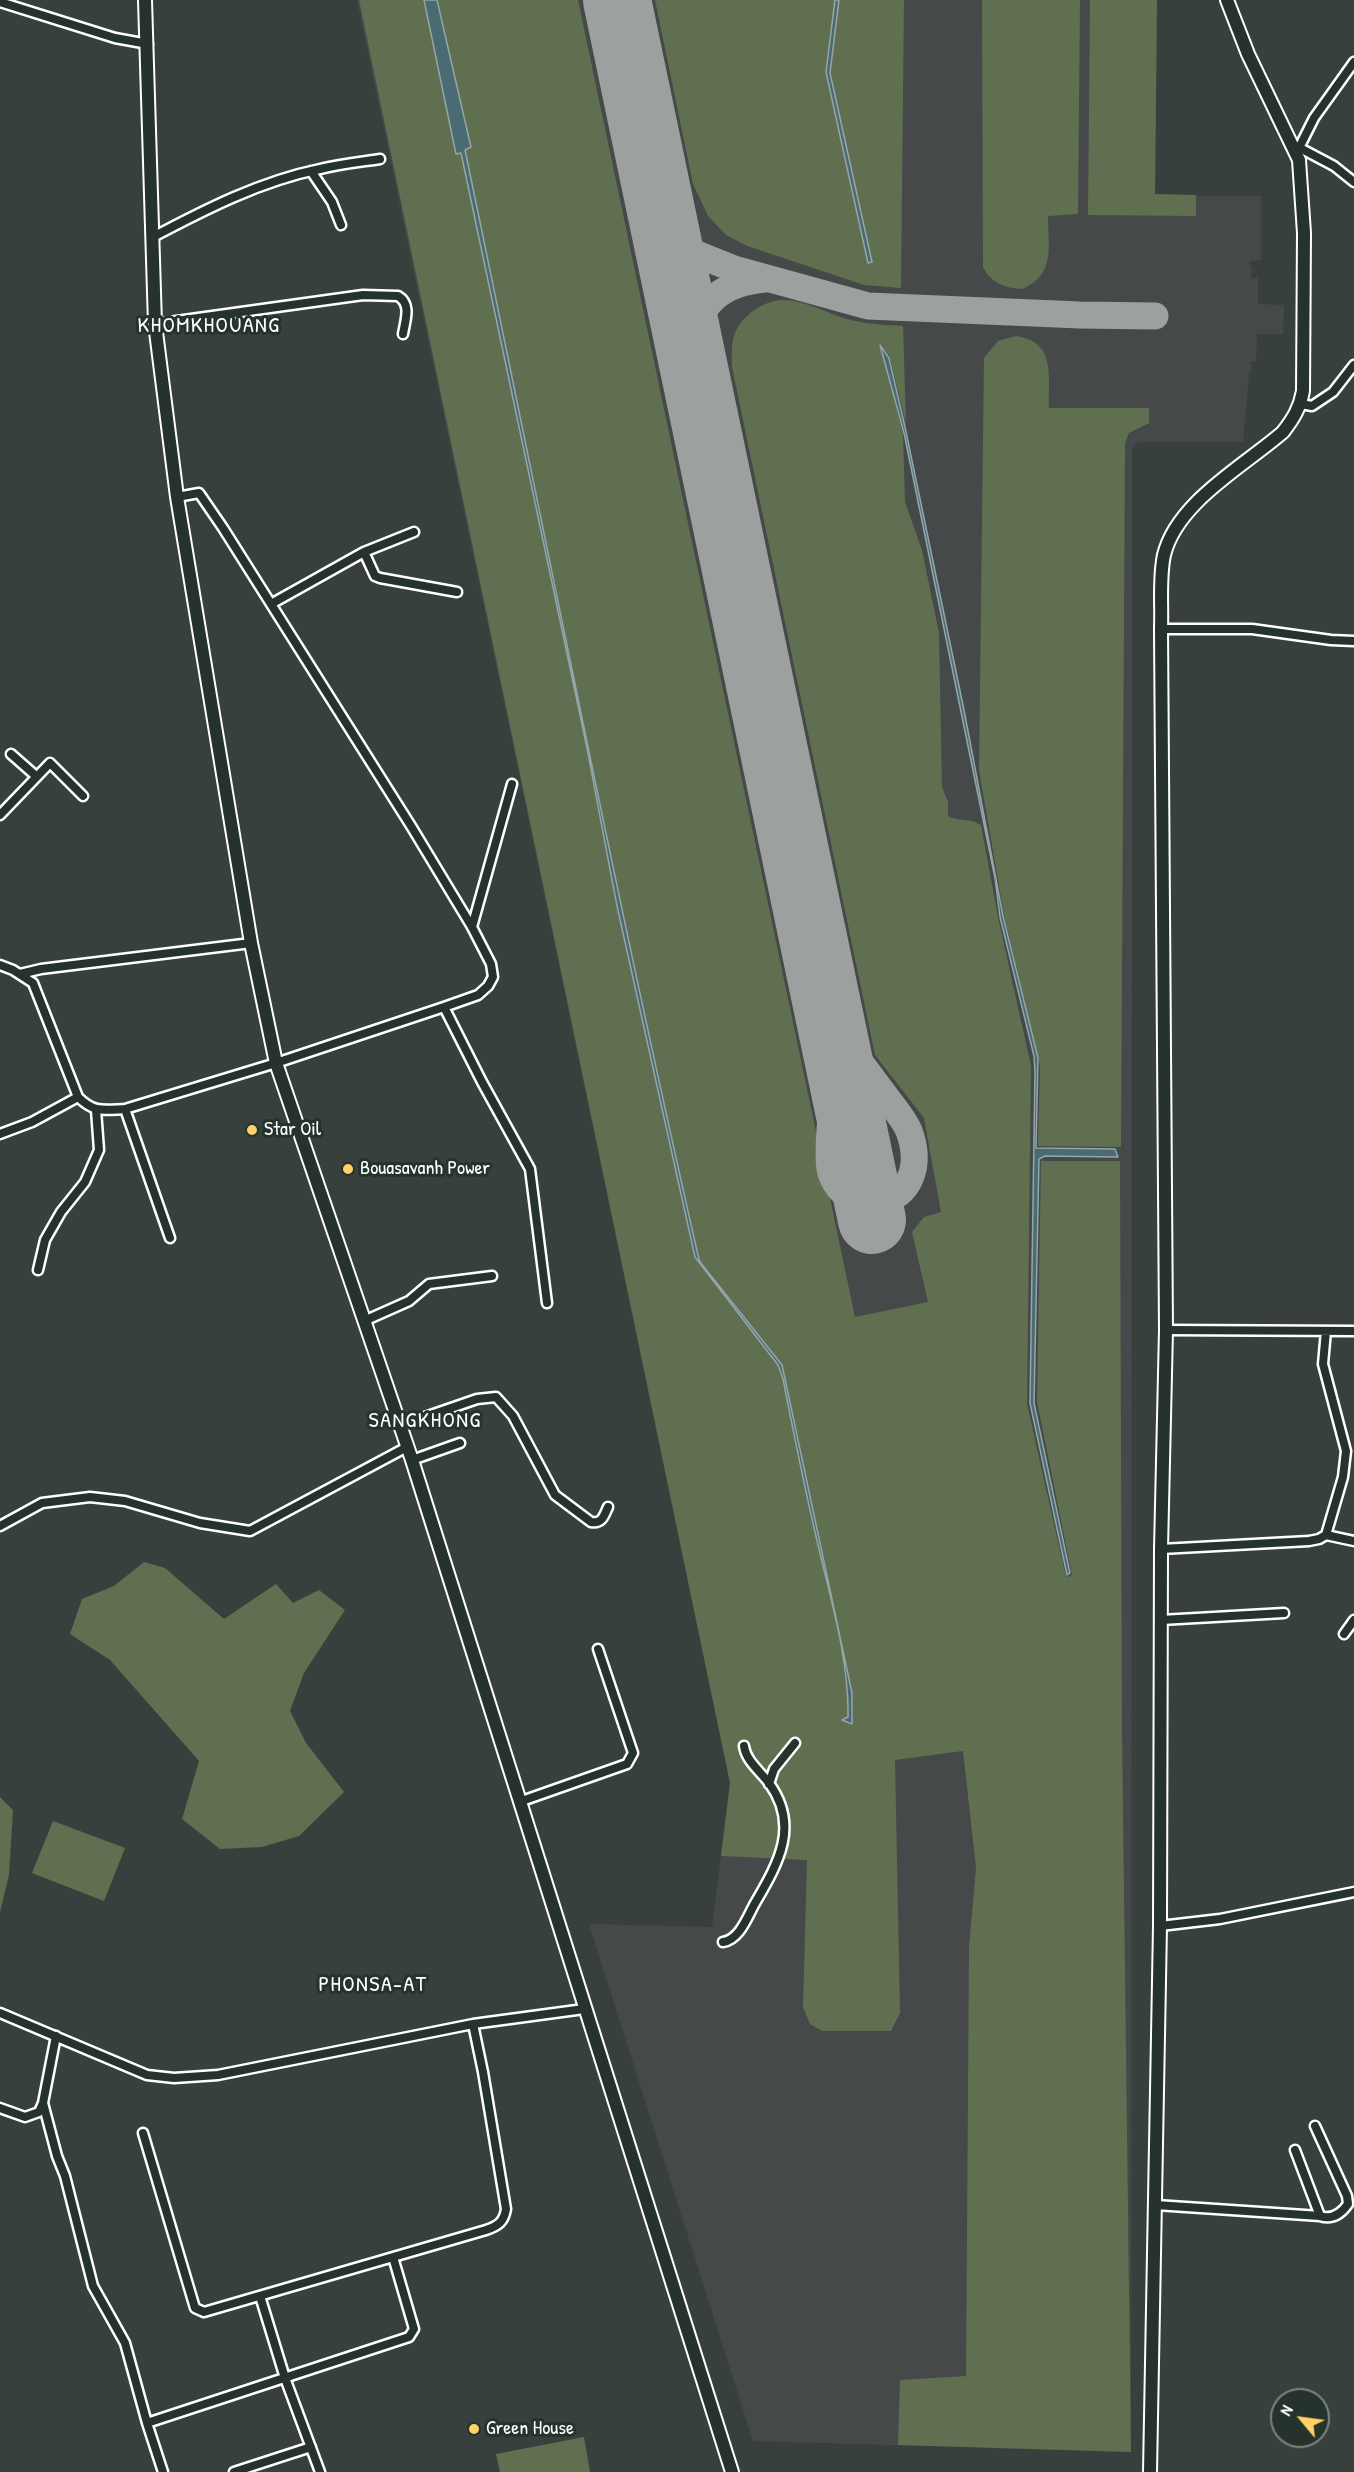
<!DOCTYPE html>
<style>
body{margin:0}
#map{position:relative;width:1354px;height:2472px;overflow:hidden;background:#38403e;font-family:"Patrick Hand",sans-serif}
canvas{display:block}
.north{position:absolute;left:1270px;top:2388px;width:60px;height:60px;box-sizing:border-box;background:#26332d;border:2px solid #7d8581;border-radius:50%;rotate:299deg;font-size:16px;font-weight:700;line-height:24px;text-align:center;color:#fff}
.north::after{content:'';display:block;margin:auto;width:21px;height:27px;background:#ffd166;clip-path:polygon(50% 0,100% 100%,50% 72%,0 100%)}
</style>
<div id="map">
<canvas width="1354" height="2472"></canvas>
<div class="north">N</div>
</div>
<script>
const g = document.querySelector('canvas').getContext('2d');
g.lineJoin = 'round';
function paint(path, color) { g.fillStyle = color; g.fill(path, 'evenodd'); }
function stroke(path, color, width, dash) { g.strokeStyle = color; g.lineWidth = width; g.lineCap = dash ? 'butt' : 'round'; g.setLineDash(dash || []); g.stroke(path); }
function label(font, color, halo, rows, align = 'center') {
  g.font = font + ' "Patrick Hand",sans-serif'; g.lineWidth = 6; g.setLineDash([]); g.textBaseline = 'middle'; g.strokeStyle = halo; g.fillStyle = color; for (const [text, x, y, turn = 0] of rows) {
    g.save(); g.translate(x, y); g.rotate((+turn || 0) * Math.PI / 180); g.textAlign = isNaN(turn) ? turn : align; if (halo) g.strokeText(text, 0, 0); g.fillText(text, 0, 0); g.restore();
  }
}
const built = new Path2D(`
 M357 0H1157L1155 195 1261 196V260L1249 261V265L1252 266 1251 278H1258V304L1284 305 1283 334H1257L1256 361H1251V372L1249 373 1243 442H1138L1132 448 1131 2452 753 2441 589 1924 712 1927 730 1783Z`);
const green = new Path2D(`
 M359 0H424L456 153H461L587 748 617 906 695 1257 778 1365 783 1379C794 1435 805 1490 818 1545 831 1601 849 1660 848 1717L843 1720 852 1723V1693L782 1365 700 1262 698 1255C614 888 542 518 465 150L471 147 437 0H578L855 1317 928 1302 912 1232 924 1217 941 1212 924 1118 875 1055 732 367C732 358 731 349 733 340 737 319 760 302 780 300 802 299 827 313 847 319 865 324 884 325 903 326L906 424 890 357 880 344 903 434 905 502 922 550 939 633 942 787 948 802V816C959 822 967 817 981 825L998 917 1031 1066 1027 1404 1066 1577 1072 1575 1037 1402 1041 1161H1120L1122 1731 1131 2452 898 2445 900 2380 966 2376 969 1947 976 1868 963 1751 895 1760 900 2013 891 2031H822L810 2024 803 2007 807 1860 721 1856 730 1783Z
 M655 0H904L901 288 864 285 747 246 726 235 708 216 693 184Z
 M982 0H1080L1078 214 1048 216C1048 246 1056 275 1022 289 1005 288 991 283 983 267Z
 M1090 0H1157L1155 194 1196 195V216L1088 215Z
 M1016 336C1057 342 1048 377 1049 408H1149V423L1129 433 1125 443 1121 1147 1038 1146 1040 1066 1004 915 979 770 984 358 998 341Z
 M144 1562 165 1568 224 1619 276 1584 293 1603 319 1590 345 1610 304 1673 290 1711 306 1743 344 1792 299 1836 262 1847 220 1849 182 1819 199 1761 110 1660 70 1634 82 1599 114 1586Z
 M0 1797 13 1810 9 1875 0 1912Z
 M53 1821 125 1848 104 1901 32 1873Z
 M584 2437 590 2472H500L496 2454Z`);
const water = new Path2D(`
 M424 0H437L471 147 465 150C542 518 614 888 698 1255L700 1262 782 1365 852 1693V1724L842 1720 848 1717C849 1659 831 1601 818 1545 805 1490 794 1435 783 1379L778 1365 695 1257 617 906 587 748 461 153 456 154Z
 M835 0H839L830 73 872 262 868 263 826 72Z
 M880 345 889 358 905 427 964 710 1003 916 1038 1058 1036 1148 1115 1149 1118 1157 1045 1156 1039 1159 1034 1403 1070 1573 1067 1575 1030 1403 1035 1071 1034 1056 1000 917 995 878 904 433Z`);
const taxiway = new Path2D(`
 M667 242 734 269 868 306 1080 315 1155 316
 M689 344C701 302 721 283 765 279
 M825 998 828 1014 837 1031C853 1053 870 1075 886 1097 894 1108 904 1119 909 1131 936 1205 850 1227 831 1173 825 1156 835 1081 838 1060`);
const runway = new Path2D(`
 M617 0 872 1220`);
const street = new Path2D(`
 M0 2 115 38 148 44
 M1300 148 1334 166 1354 182
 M1297 152 1314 118 1354 62
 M311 171 332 202 341 225
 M153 237C206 209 261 181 320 169 340 164 360 162 380 159
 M155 324 363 295 398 296C412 304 405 321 403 334
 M1301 404 1312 406 1333 392 1354 365
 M364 552 375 576 380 578 457 592
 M271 604 364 552 414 532
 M1161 629H1252L1331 640 1354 641
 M11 754 36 776
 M0 815 50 763 83 796
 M472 927 512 784
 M0 965 13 970 33 983 78 1097C94 1113 103 1110 125 1109L276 1063 444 1007 478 995 488 986 493 977 491 964 472 927 411 826 223 528 199 493 177 497
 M20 974 41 969 251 943
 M444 1007 482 1082 530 1169 547 1303
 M125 1109 170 1238
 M0 1134 32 1122 78 1097
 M38 1270 45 1240 61 1212 85 1182 99 1150 96 1110
 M364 1321 409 1301 429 1284 492 1276
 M1166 1330 1354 1331
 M399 1426 477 1399 496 1397 513 1416 555 1495 591 1522C602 1524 604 1516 608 1507
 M412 1460 460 1443
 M0 1526 42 1503 90 1497 125 1501 200 1523 250 1531 407 1447
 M1326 1535 1343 1477 1346 1451 1323 1364 1326 1331
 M1161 1549 1309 1541 1319 1539 1326 1535 1354 1541
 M1161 1620 1284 1613
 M1344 1634 1354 1620
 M769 1784 774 1769 795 1743
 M519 1802 627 1764 633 1753 598 1649
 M1160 1926 1220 1919 1354 1892
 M723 1942C739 1940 747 1918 754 1905 777 1865 801 1827 769 1783 760 1771 746 1761 744 1746
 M0 2013 147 2075 174 2078 218 2075 473 2024 584 2009
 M56 2036 43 2103 57 2156 65 2176 93 2286 125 2343 147 2423 163 2472
 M0 2108 25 2117 39 2112 43 2103
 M143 2133 195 2308 204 2312 486 2230C498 2226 504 2222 506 2209L483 2072 473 2024
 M1295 2150 1320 2216
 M1156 2205 1320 2216C1332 2220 1341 2214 1348 2204L1347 2196 1315 2126
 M260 2296 285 2378 320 2472
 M147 2423 409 2337 414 2329 393 2257
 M234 2472 311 2447`);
const secondary = new Path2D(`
 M145 0 155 324 177 497 251 943 276 1063 412 1460 732 2472
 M1150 2472 1160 1926 1161 1549 1166 1330 1161 629C1162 605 1159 578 1164 555 1177 502 1244 466 1283 432 1293 419 1300 408 1303 391L1304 233 1299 160 1248 54 1227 0`);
const markers = [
 [252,1130,6,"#ffd166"],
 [348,1169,6,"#ffd166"],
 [474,2429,6,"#ffd166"]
];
const poiNames = [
 ["Star Oil",264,1130],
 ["Bouasavanh Power",360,1169],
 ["Green House",486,2429]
];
const quarterNames = [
 ["KHOMKHOUANG",209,326],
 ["SANGKHONG",425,1421],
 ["PHONSA-AT",373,1985]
];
paint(built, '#45494a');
paint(green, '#606f50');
paint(water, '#4b6b72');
stroke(water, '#93a6aa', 1.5);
stroke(taxiway, '#9ca09e', 27);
stroke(runway, '#9ca09e', 68);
stroke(street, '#fff', 13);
stroke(secondary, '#fff', 16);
stroke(street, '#26332d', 8);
stroke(secondary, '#26332d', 12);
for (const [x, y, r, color] of markers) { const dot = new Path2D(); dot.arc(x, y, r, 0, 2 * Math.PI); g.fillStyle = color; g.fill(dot); stroke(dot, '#26332d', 2); }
label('20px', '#fff', '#26332d', poiNames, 'left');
g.letterSpacing = '1.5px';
label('22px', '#fff', '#26332d', quarterNames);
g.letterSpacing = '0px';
</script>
